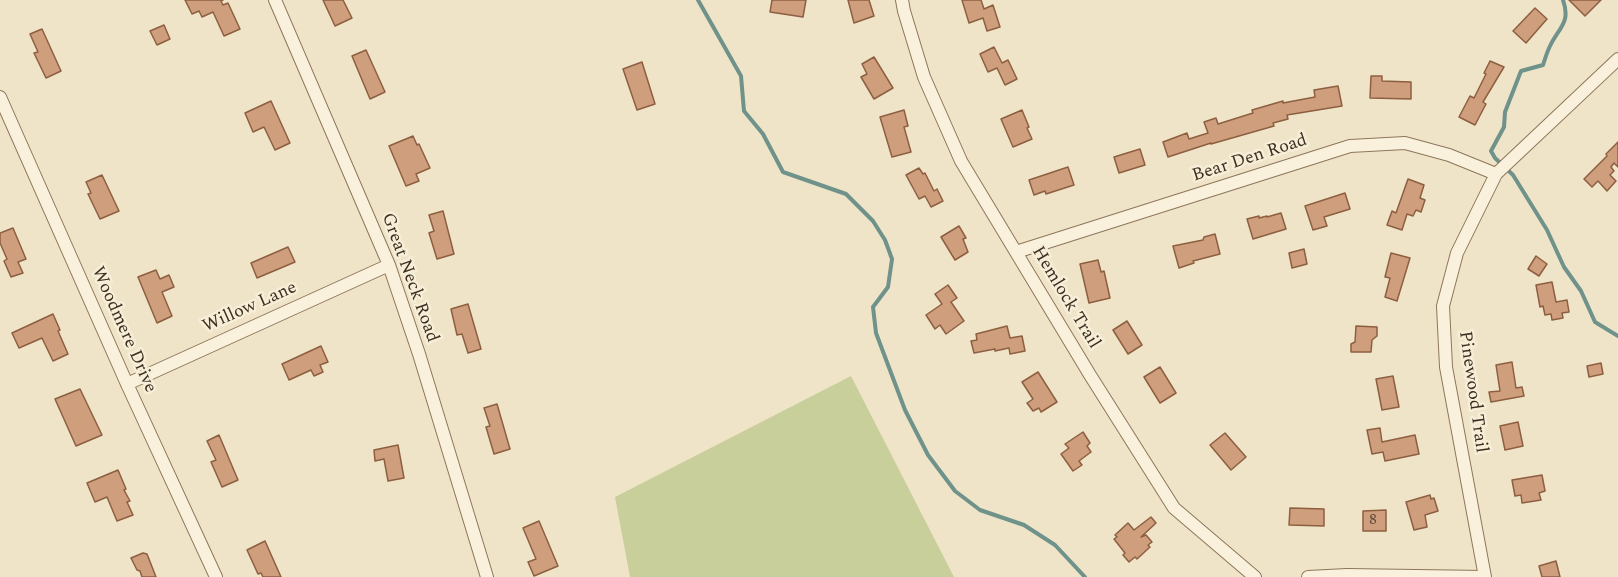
<!DOCTYPE html>
<style>
body{margin:0}
canvas{display:block;background:#f0e4c8}
</style>
<canvas width="1618" height="577"></canvas>
<script>
const g = document.querySelector('canvas').getContext('2d');
g.lineJoin = 'round';
function paint(path, color) { g.fillStyle = color; g.fill(path, 'evenodd'); }
function stroke(path, color, width, dash) { g.strokeStyle = color; g.lineWidth = width; g.lineCap = dash ? 'butt' : 'round'; g.setLineDash(dash || []); g.stroke(path); }
function label(font, color, halo, rows, align = 'center') {
  g.font = font + ' Spectral,serif'; g.lineWidth = 5; g.setLineDash([]); g.textBaseline = 'middle'; g.strokeStyle = halo; g.fillStyle = color; for (const [text, x, y, turn = 0] of rows) {
    g.save(); g.translate(x, y); g.rotate((+turn || 0) * Math.PI / 180); g.textAlign = isNaN(turn) ? turn : align; if (halo) g.strokeText(text, 0, 0); g.fillText(text, 0, 0); g.restore();
  }
}
const green = new Path2D(`
 M851 376 954 577H630L615 497Z`);
const stream = new Path2D(`
 M698 0 741 76 744 111 763 134 783 172 846 194 873 221 885 240 892 259 888 287 873 307 876 333 905 410 928 455 955 491 980 510 1024 525 1055 545 1085 577
 M1563 0C1571 23 1559 27 1550 46 1547 52 1545 59 1543 65L1521 71 1505 112 1504 127 1491 151 1495 158 1513 175 1547 230 1564 267 1581 291 1595 322 1618 336`);
const building = new Path2D(`
 M185 0H223L221 1 223 5 228 3 240 29 224 36 213 12 202 17 199 11 192 14Z
 M323 0H343L352 18 335 26Z
 M772 0H806L803 17 770 12Z
 M848 0H869L874 16 854 23Z
 M962 0H981L984 9 993 5 1000 27 987 31 983 18 969 23Z
 M1569 0H1601L1585 16Z
 M1535 8 1547 19 1526 43 1513 31Z
 M164 25 170 39 157 45 150 31Z
 M42 29 61 71 46 78 34 53 38 52 30 34Z
 M994 47 1002 63 1008 60 1017 79 1005 85 997 68 988 72 980 54Z
 M366 50 385 92 370 99 352 56Z
 M874 57 893 88 874 99 861 77 867 74 862 64Z
 M1490 61 1504 67 1483 102 1486 104 1475 125 1459 117 1470 96 1474 98 1486 74 1484 73Z
 M642 62 655 104 637 110 623 69Z
 M1371 76H1382V81L1411 82V99L1370 98Z
 M1338 86 1342 106 1287 115 1288 119 1273 123 1274 126 1211 144V143L1168 157 1163 142 1187 133 1189 139 1208 133 1204 122 1216 118 1218 124 1253 113 1252 110 1283 101V103L1315 97 1314 90Z
 M271 101 290 143 275 150 264 127 253 132 245 113Z
 M904 110 908 126 904 127 911 152 892 157 880 117Z
 M1022 110 1029 127 1027 128 1032 139 1013 147 1001 119Z
 M413 136 417 145 419 144 430 168 416 174 419 181 406 186 389 146Z
 M1618 142V167L1614 163 1611 167 1614 171 1610 175 1616 181 1607 191 1598 181 1592 187 1584 179 1607 156 1606 154Z
 M1140 149 1145 165 1119 173 1114 157Z
 M1068 167 1074 185 1046 194 1045 191 1034 195 1029 180Z
 M919 168 923 174 925 173 934 191 937 189 943 201 931 207 925 196 919 199 906 175Z
 M102 175 119 211 100 219 88 194 91 193 86 182Z
 M1408 179 1424 185 1420 198 1425 200 1421 212 1416 210 1413 216 1407 214 1402 230 1387 225 1392 211 1396 213Z
 M1345 193 1350 209 1324 217 1327 226 1313 230 1305 206Z
 M443 211 454 254 437 259 429 233 434 231 429 215Z
 M1281 213 1286 229 1253 239 1247 219 1259 216V218L1267 216V217Z
 M959 226 966 238 963 239 968 252 955 260 941 237Z
 M13 228 26 259 18 262 23 273 11 277 4 261 7 259 0 243V233Z
 M1215 234 1220 254 1193 261 1194 263 1179 268 1173 246 1203 240 1204 237Z
 M288 247 295 262 257 278 251 263Z
 M1304 249 1307 264 1292 268 1289 253Z
 M1391 253 1410 258 1397 301 1385 297 1390 278 1385 277Z
 M1536 256 1547 264 1539 276 1528 269Z
 M1098 260 1101 272 1104 271 1110 298 1089 303 1080 264Z
 M156 270 160 279 169 275 174 287 162 292 172 316 157 323 138 277Z
 M1552 282 1556 302 1567 300 1569 312 1562 313 1563 318 1552 320 1551 314 1545 315 1543 306 1540 307 1536 285Z
 M948 285 957 298 951 302 964 321 946 334 940 325 935 329 926 315 942 304 935 294Z
 M468 304 481 349 468 353 462 334 457 335 451 309Z
 M53 314 60 330 58 331 68 354 53 361 42 338 19 348 12 333Z
 M1127 321 1142 345 1128 354 1113 330Z
 M1007 326 1010 338 1022 336 1025 351 1010 354 1009 348 995 351V349L974 353 971 341 977 340 976 334Z
 M1356 326 1377 327V336L1372 340 1371 352H1351V344L1355 342Z
 M321 346 328 362 320 365 323 372 314 376 311 370 289 380 282 364Z
 M1512 362 1516 388 1522 387 1524 396 1491 402 1489 392 1500 391 1496 365Z
 M1601 363 1603 374 1589 377 1587 366Z
 M1160 367 1176 393 1160 403 1144 377Z
 M1038 372 1057 402 1041 412 1039 408 1033 411 1027 403 1033 399 1022 382Z
 M1393 376 1399 407 1382 410 1376 379Z
 M80 389 102 435 76 446 55 399Z
 M497 404 510 449 494 454 486 427 490 426 484 408Z
 M1518 422 1523 446 1505 450 1500 426Z
 M1380 428 1382 442 1415 435 1419 454 1385 461 1383 452 1372 454 1367 430Z
 M1083 432 1090 443 1087 446 1091 452 1079 461 1082 465 1073 471 1061 454 1069 448 1065 444Z
 M1225 433 1246 457 1231 470 1210 445Z
 M219 435 238 480 222 487 211 462 216 460 207 441Z
 M398 445 404 478 388 481 384 459 375 461 374 450Z
 M118 470 126 489 124 490 130 501 127 502 133 515 117 521 107 497 95 502 87 483Z
 M1542 475 1545 491 1539 493 1541 500 1522 503 1521 495 1515 496 1512 480Z
 M1430 495 1431 499 1434 498 1438 511 1425 515 1427 527 1414 530 1406 502Z
 M1290 508 1324 509V526L1289 525Z
 M1386 510V531H1363V511Z
 M1151 517 1156 523 1141 537 1146 535 1152 542 1148 545 1150 547 1137 559 1135 557 1129 562 1123 555 1125 553 1114 539 1117 537 1115 535 1128 523 1134 530Z
 M539 521 558 566 534 576 528 562 536 559 523 528Z
 M265 541 281 577H263L261 573 258 574 247 550Z
 M143 553 147 554 156 577H142L140 571 137 570 131 558Z
 M1556 561 1560 577H1542L1539 566Z`);
const street = new Path2D(`
 M275 0 389 265 419 354 487 577
 M902 0 904 11 924 77 961 161 1090 375 1174 508 1255 577
 M0 97 127 384 216 577
 M1016 252 1350 146 1405 143 1449 155 1496 174
 M127 384 389 265
 M1308 577 1347 575 1485 577
 M1485 577 1446 367 1443 306 1457 253 1496 174 1618 59`);
const numberNames = [
 ["8",1373,521]
];
const streetNames = [
 ["Bear Den Road",1250,159,-18],
 ["Great Neck Road",409,278,70],
 ["Hemlock Trail",1065,298,59],
 ["Willow Lane",250,308,-24],
 ["Woodmere Drive",123,330,66],
 ["Pinewood Trail",1472,392,82]
];
paint(green, '#c9cf9b');
stroke(stream, '#6f938a', 4);
paint(building, '#cf9f7d');
stroke(building, '#8d5f41', 1.5);
stroke(street, '#8d765c', 14);
stroke(street, '#faf1dc', 12);
label('15px', '#624a37', null, numberNames);
label('18px', '#3d2e20', '#f7eed8', streetNames);
</script>
